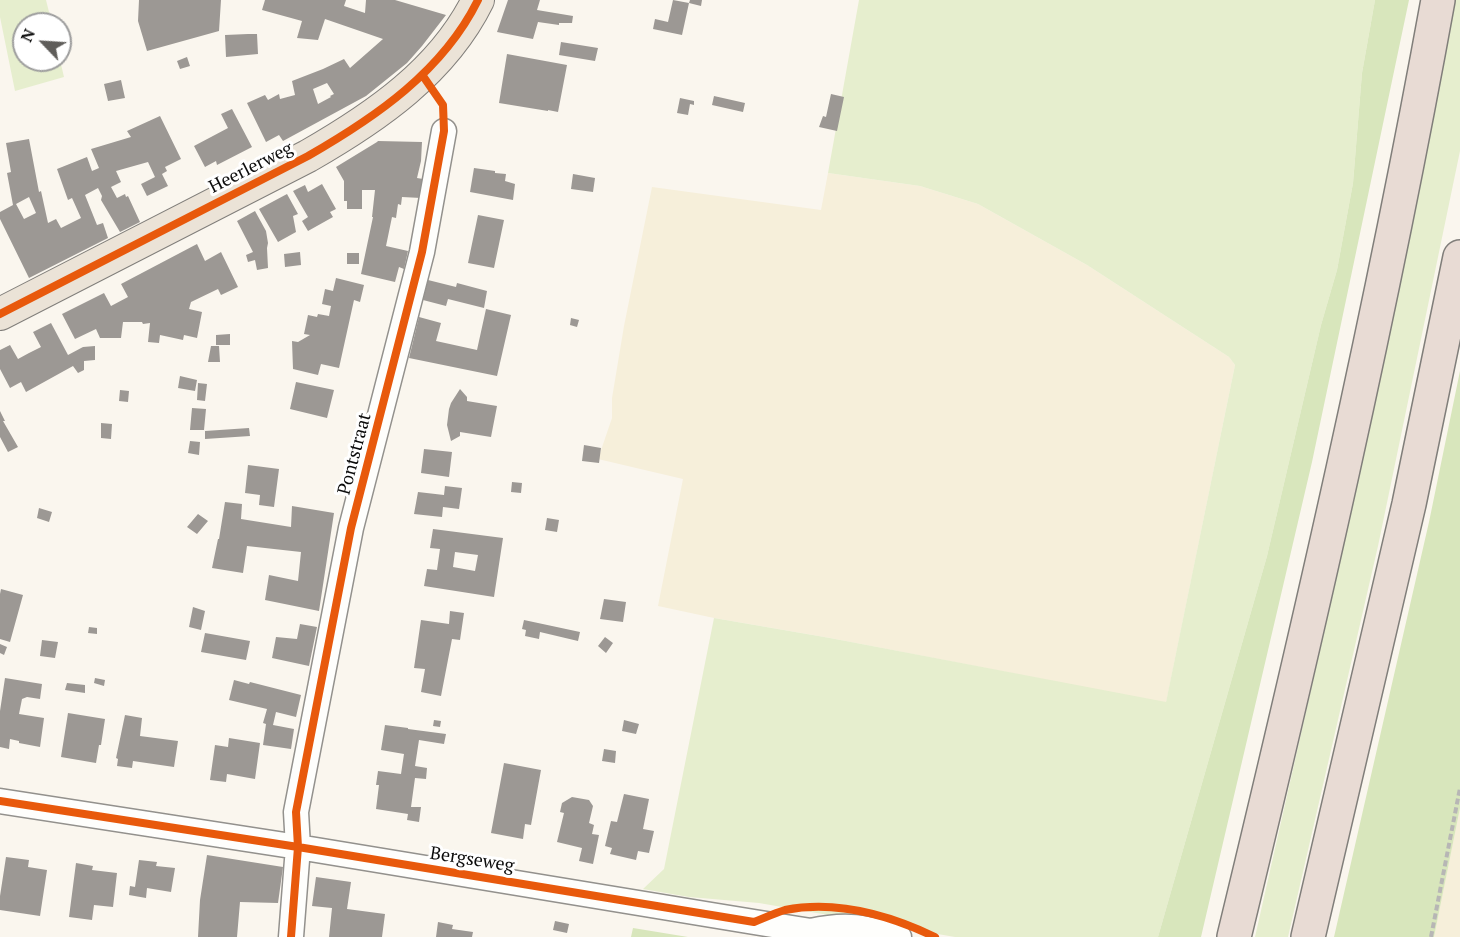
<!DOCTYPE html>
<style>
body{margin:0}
#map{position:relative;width:1460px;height:937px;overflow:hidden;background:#faf6ee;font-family:"PT Serif",serif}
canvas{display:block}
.north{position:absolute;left:12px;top:12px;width:60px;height:60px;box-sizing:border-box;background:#fff;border:2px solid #9d9d9d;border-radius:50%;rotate:295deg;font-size:16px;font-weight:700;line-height:24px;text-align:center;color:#0b0b0b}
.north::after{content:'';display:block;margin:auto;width:21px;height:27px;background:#5f5d5a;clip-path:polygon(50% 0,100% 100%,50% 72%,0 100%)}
</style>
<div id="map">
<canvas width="1460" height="937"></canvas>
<div class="north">N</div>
</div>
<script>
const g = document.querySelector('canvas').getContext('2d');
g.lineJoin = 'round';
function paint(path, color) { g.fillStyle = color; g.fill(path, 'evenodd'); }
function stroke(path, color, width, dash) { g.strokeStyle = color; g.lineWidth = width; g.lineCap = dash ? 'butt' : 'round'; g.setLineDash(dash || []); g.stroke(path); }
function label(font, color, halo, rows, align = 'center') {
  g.font = font + ' "PT Serif",serif'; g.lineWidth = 6; g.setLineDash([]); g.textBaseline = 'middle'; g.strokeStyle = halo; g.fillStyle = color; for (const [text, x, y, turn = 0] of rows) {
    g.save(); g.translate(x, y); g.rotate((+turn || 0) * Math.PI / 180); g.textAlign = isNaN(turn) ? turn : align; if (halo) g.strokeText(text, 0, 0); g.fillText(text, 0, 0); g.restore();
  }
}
const farmland = new Path2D(`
 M828 173 920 186 978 204 1087 265 1229 357 1235 365 1166 703 830 638 714 618 658 606 683 479 598 459 612 418V398L624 326 652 187 821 210Z
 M1460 808V937H1434L1448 866Z`);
const green = new Path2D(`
 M0 0H46L52 24H24V60H60L64 77 15 91 0 17Z
 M859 0H1375L1362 73 1353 183 1337 270 1321 325 1267 556 1158 937H955L759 903 689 897 643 889 664 869 714 618 830 638 1166 702 1235 365 1229 357 1087 265 978 204 920 186 828 173Z
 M1454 0H1460V151L1378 546 1288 937H1255L1327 619 1401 281Z`);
const forest = new Path2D(`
 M1375 0H1409L1312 462 1201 937H1158L1267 556 1321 325 1337 270 1353 183 1362 73Z
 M1460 371V808L1434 937H1334L1429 522Z
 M633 928 688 937H631Z`);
const building = new Path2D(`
 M139 0H221L219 31 147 51 138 21Z
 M265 0H346L344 6 365 13 366 0H395L446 15 422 46 407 63 366 96 283 141 279 135 266 142 247 103 265 95 268 100 279 94 280 99 295 95 292 81 323 69 344 59 350 68 383 39 325 19 318 40 297 38 302 21 262 10ZM327 83 334 94 330 96 331 97 318 104 313 89Z
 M508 0H540L537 10 573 16 572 23H559V25L538 22 533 39 497 32Z
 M673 0 689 3 682 35 653 29 655 19 668 22Z
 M690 0H702L701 6 689 3Z
 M248 34H257L258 54 226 57 225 35Z
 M561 42 598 48 595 61 559 55Z
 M507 54 567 65 558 112 548 110V111L499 103Z
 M187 57 190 66 180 69 177 61Z
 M121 80 125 98 108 101 104 84Z
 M831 94 844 97 837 131 819 127 823 116 826 117Z
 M714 96 745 103 743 112 712 105Z
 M680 98 694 101V105L690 104 688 115 677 113Z
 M232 109 252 147 217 165 216 161 205 167 194 146 228 128 221 114Z
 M160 116 181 159 165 167 167 171 162 174 168 186 147 196 141 184 155 177 148 162 116 171 121 182 111 187 117 198 125 194 126 197 128 196 140 222 120 232 101 200 102 196 98 188 85 195 97 225 103 223 108 238 29 278 0 219V212L13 205 7 173 11 172 6 143 29 139 39 192 41 191 48 223 56 219 61 228 81 218 72 198 68 200 57 169 87 157 92 171 99 168 91 149 131 137 127 131ZM29 197 36 213 24 219 16 204Z
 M378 141 422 142 421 161 417 178 423 179 421 198 402 197 401 205 398 204 396 218 392 217 386 246 408 251 404 269 399 267 395 282 361 274 373 217H372L375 190H362V209H347V201H344V181L336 167 377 142Z
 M474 168 495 171V173L506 174 505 181 515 184 513 200 470 192Z
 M573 174 595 178 593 192 571 189Z
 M322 184 336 209 330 212 333 217 308 231 302 221 308 217 293 191 305 185 308 192Z
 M287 194 298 214 293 216 296 232 278 242 259 209Z
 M255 211 266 231 268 243 267 248 268 268 257 270 255 260 248 262 246 255 253 252 237 221Z
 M478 215 504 220 494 268 468 263Z
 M197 244 205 261 221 252 238 287 221 295 218 289 191 302 189 309 202 312 197 338 184 335 183 340 160 335 159 343 148 342 150 323 143 324 142 322H123L121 338H100L96 329 75 339 62 314 104 293 111 306 128 297 121 284Z
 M300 252 301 265 285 267 284 254Z
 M347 253H359V264H347Z
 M336 278 364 285 360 302 354 300 339 368 321 364 318 375 293 369 292 341 298 342 310 335 304 334 308 315 317 317 318 314 329 316 331 306 322 304 325 289 333 291Z
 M428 280 456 287 457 283 487 291 484 308 448 299 446 306 423 300Z
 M486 309 511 315 497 376 409 358 419 317 441 323 436 341 477 350Z
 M571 318 579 320 577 327 570 325Z
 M51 323 68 355 83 347 95 346V360L84 361V370L78 373 73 366 26 392 21 382 10 388 0 369V350L10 345 18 359 29 353 41 347 33 332Z
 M230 334V345H216V335Z
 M211 346H219L220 362H208Z
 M180 376 197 380 195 391 178 388Z
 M296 382 334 390 327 418 290 409Z
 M198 383 207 384 205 401 197 400Z
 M460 389 467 397V401L497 406 491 437 460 432V436L451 441 447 425 449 409 451 403Z
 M120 390 129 391 128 402 119 401Z
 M192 408 206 409 204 430H190Z
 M0 411 5 421H3L18 447 8 452 0 437Z
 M101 423 112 424 111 439 101 438Z
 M249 428 250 436 205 439V431Z
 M190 441 200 442 199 455 188 453Z
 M584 445 601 448 599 463 582 461Z
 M424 449 452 452 449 477 421 473Z
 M248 465 279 469 274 507 259 505 260 495 245 493Z
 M512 482 522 483 521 493 511 492Z
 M445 486 462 488 459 509 443 507 442 517 414 514 418 492 444 495Z
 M225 502 242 504 241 519 291 527 292 506 334 513 319 611 265 600 269 575 298 581 301 552 247 546 243 573 212 568 218 539H219Z
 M39 508 52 512 49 522 37 518Z
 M198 514 208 521 197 534 187 527Z
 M547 518 559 520 557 532 545 530Z
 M433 529 503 538 494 597 424 586 427 569 437 570 440 549 430 548ZM455 552 478 555 475 571 453 567Z
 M1 589 23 595 10 642 0 639V594Z
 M604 599 626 602 623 622 600 619Z
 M193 607 205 611 201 630 189 627Z
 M450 611 464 613 460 640 452 639 441 696 421 692 425 669 414 668 421 620 449 624Z
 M524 620 580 632 578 641 540 632 539 639 525 636 526 630 522 629Z
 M300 624 317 627 309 666 272 658 276 637 297 639Z
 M89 627 97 628V634L88 633Z
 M205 633 250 641 246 660 201 652Z
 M605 637 613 643 606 653 598 646Z
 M42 640 58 642 55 658 40 656Z
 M0 644 7 647 4 655 0 653Z
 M5 678 42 684 40 699 27 697 22 699 19 714 44 718 40 747 19 743V741L10 739 9 749 0 747V711Z
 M95 678 105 680 104 686 94 683Z
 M234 680 249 684 250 682 301 695 296 717 276 712 273 725 294 729 291 749 263 745 266 724 263 723 267 709 229 700Z
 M67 683 85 685V693L65 690Z
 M68 713 105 719 101 745H99L96 763 61 757Z
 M125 715 142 718 140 736 178 741 174 767 133 761 132 768 117 766 118 759 116 758Z
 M434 720 441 721 440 727 433 726Z
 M624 720 639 724 636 734 622 731Z
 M385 725 408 728V729L446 734 444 744 419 740 415 766 427 768 426 779 415 778 411 807H421L419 822 407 820 408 814 376 809 379 785H376L378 771 401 774 404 754 381 750Z
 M229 738 260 743 255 779 227 774 226 782 210 780 215 745 228 747Z
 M604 749 616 751 615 763 602 761Z
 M504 763 541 770 531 825 525 824 523 839 491 833Z
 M624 794 649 799 643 829 654 831 649 853 638 851 636 860 610 854 612 848 605 846 611 821 617 822Z
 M572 797 589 800 593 806 589 823 594 825 592 834 599 835 593 864 579 861 582 848 557 842 564 813 560 812 562 803Z
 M207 855 283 867 278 903 240 902 237 937H198L200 900Z
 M6 857 29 860 28 867 47 870 40 916 0 910V896Z
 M139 860 157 862 156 866 175 868 171 892 147 888 146 898 129 895 130 886 135 887Z
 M76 863 93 866 92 870 117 873 113 907 94 905 92 920 69 917Z
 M316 877 351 882 347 909 385 914 382 937H329L332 908 312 906Z
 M555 921 569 924 567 933 553 930Z
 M438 922 453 925 452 929 473 932 472 937H436Z`);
const path = new Path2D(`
 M1431 937 1460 788`);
const minor = new Path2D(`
 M0 801 298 847 754 922 811 931 822 937
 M811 931C846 923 865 927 899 937
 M291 937 298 847 296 812 351 528 422 252 444 131`);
const major = new Path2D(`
 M0 314 308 156C376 117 443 71 478 0`);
const highway = new Path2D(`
 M1234 937C1309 627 1381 315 1438 0
 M1308 937 1409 504 1460 257`);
const cycleway = new Path2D(`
 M0 314 308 156C376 117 443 71 478 0
 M0 801 298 847 754 922C764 918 775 913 785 910 836 900 889 915 935 937
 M291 937 298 847 296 812 351 528 422 252 444 131 443 105 423 76`);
const streetNames = [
 ["Heerlerweg",251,168,-27],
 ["Pontstraat",355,454,-75],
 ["Bergseweg",472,860,9]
];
paint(farmland, '#f6efda');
paint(green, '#e6eece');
paint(forest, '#d8e6bc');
paint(building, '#9c9894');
stroke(minor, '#93918d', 27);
stroke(major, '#807e7a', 34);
stroke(highway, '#807e7a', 36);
stroke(path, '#b7b6b5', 4, [6, 3]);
stroke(minor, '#fefefc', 24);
stroke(major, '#ebe3d7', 32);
stroke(highway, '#e8dbd4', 33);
stroke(cycleway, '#e8590c', 8);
label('18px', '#0b0b0b', '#fff', streetNames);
</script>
